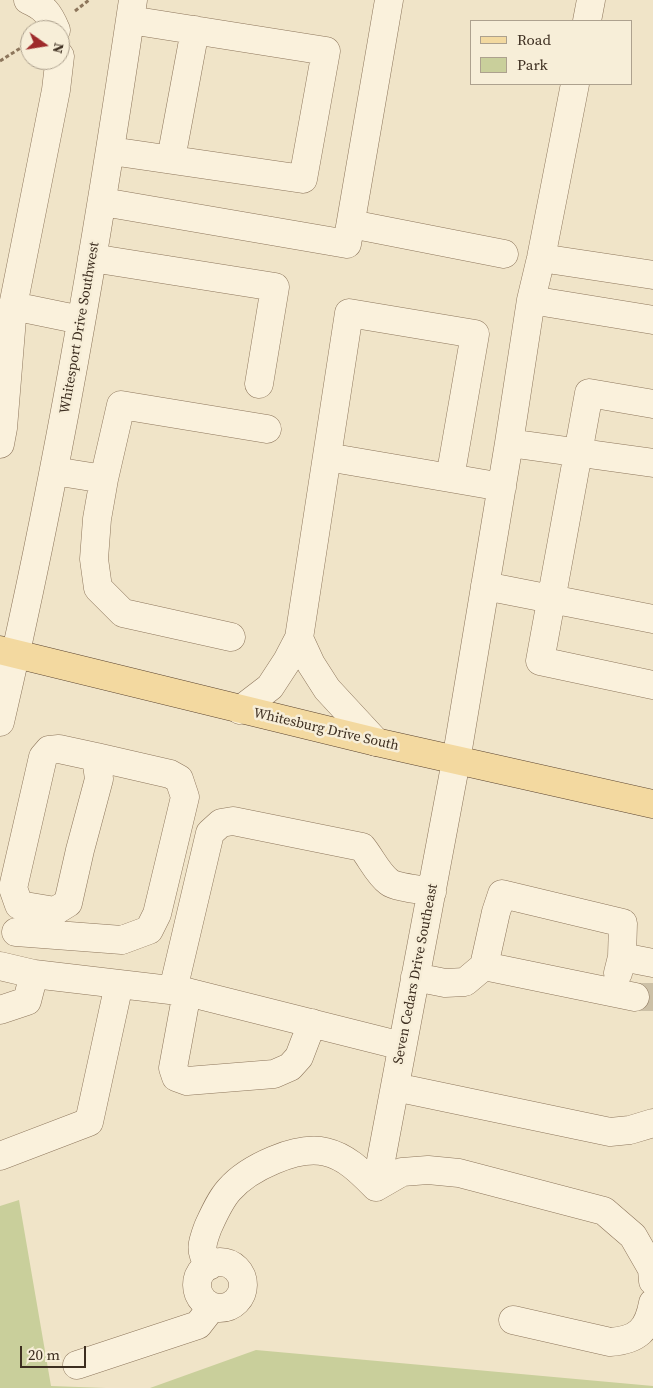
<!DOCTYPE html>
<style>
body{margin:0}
#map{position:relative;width:653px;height:1388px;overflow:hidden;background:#f0e4c8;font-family:"Source Serif 4",serif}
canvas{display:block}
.legend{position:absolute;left:470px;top:20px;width:162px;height:65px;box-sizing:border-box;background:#f7eed8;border:1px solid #ada18e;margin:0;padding:6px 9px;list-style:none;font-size:15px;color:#3d2e20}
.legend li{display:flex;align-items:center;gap:10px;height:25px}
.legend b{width:25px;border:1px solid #ada18e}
.north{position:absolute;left:20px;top:20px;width:50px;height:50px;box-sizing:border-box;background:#f7eed8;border:1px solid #ada18e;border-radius:50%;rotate:103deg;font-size:14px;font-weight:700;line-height:20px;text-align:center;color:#3d2e20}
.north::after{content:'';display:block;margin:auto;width:18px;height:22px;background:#9e2a2b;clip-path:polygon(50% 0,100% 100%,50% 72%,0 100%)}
.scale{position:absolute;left:20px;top:1346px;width:66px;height:22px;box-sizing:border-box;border:2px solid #3d2e20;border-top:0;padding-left:6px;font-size:15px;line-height:18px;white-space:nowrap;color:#3d2e20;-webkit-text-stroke:4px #f7eed8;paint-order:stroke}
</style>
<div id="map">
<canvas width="653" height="1388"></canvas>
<ul class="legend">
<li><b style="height:6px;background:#f3d9a0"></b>Road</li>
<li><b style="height:14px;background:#c9cf9b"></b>Park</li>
</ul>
<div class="north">N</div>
<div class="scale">20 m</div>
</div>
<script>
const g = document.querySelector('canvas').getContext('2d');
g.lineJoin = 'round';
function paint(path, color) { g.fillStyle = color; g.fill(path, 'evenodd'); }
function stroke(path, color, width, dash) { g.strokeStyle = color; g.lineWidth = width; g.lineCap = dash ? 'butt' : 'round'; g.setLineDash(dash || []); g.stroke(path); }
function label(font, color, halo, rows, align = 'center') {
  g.font = font + ' "Source Serif 4",serif'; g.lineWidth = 5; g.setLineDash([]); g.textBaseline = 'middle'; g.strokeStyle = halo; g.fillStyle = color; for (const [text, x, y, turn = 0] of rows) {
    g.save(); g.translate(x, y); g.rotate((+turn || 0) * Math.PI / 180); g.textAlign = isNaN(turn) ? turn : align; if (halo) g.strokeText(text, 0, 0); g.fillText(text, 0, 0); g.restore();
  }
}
const green = new Path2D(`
 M19 1200 51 1386 106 1388H0V1206Z
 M256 1350 653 1386V1388H150Z`);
const minorTunnel = new Path2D(`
 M635 997H653`);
const path = new Path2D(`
 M75 11 89 0
 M0 61 30 42`);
const minor = new Path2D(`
 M28 0C44 7 49 13 56 30
 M587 21 591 0
 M60 56 56 90 13 306 81 320
 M111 151 303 179 326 51 130 20
 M171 159 195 30
 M103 202 347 244 389 0
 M351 224 504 254
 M92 258 275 287 259 384
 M541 258 653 275
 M531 300 653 320
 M653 404 589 393 540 661 653 685
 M509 443 653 463
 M0 444 3 428 13 306
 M327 457 450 478
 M54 471 104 479
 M485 586 653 619
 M231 637 123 613 98 588 94 559 97 519 104 479 121 405 267 429
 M299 638 349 313 475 334 450 478 502 487
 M240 710 270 687 287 661 299 638 311 664 327 689 376 742
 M0 722C56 483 97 242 133 0
 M59 749 96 757 99 779 80 850 68 903 55 911 19 905 13 888 43 757 49 750Z
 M16 932 122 940 149 930 157 914 185 797 179 779 170 774 96 757
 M0 966 34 974 187 992 402 1046
 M484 966 496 912 502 894 623 923 622 957
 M618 973 622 957 653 963
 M415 977 445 983 465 982 484 966 635 997
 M173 990 210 833 221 823 233 821 362 847C371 858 378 874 389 882 395 887 422 890 432 892
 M187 992 173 1068 176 1077 187 1081 274 1074 290 1067 299 1057 312 1023
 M0 1010 27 1001 34 974
 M395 1087 610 1132 630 1130 653 1123
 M0 1156 89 1122 119 984
 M376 1187 456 761 509 443 531 300 541 258 575 84
 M376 1187 402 1172 428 1170 459 1173 604 1211 633 1236 652 1269 653 1281
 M197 1285a23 23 0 1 1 46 0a23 23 0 1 1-46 0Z
 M209 1266C199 1250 202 1243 208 1227 214 1214 220 1200 229 1190 248 1168 297 1145 326 1152 347 1157 361 1172 376 1187
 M513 1320 610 1342C638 1340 648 1330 653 1303
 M77 1365 198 1325 212 1307`);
const major = new Path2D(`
 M0 650 376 742 653 804`);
const streetNames = [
 ["Whitesport Drive Southwest",80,328,-80],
 ["Whitesburg Drive South",326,730,13],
 ["Seven Cedars Drive Southeast",416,974,-79]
];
paint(green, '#c9cf9b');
stroke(minorTunnel, '#ccc0a6', 28, [28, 14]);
stroke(minor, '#8d765c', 29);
stroke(major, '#5b4430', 29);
stroke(path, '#8d765c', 3, [4, 2.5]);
stroke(minor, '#faf1dc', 28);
stroke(major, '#f3d9a0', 28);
label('14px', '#3d2e20', '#f7eed8', streetNames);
</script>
